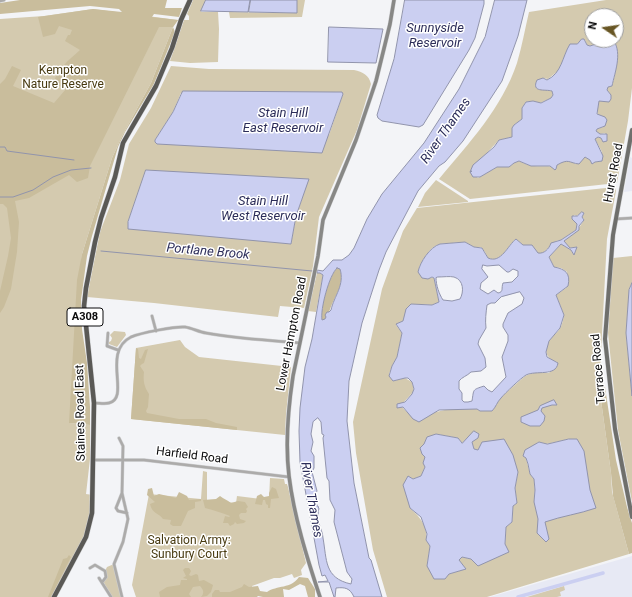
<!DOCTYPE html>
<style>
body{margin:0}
#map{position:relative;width:632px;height:597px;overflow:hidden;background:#f3f4f7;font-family:Roboto,sans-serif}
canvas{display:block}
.north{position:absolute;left:584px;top:8px;width:40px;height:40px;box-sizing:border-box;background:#fff;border:1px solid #9d9d9e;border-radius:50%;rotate:283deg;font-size:11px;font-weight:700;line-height:16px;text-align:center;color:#0b0b0c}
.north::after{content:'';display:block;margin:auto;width:14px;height:18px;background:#685624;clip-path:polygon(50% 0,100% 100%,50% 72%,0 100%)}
</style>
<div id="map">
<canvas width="632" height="597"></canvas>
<div class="north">N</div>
</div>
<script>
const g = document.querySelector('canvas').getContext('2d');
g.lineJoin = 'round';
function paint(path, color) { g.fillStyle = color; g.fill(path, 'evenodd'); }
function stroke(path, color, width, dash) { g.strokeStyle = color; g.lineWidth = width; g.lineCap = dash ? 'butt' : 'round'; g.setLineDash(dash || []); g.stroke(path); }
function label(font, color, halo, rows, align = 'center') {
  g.font = font + ' Roboto,sans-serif'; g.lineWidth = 3; g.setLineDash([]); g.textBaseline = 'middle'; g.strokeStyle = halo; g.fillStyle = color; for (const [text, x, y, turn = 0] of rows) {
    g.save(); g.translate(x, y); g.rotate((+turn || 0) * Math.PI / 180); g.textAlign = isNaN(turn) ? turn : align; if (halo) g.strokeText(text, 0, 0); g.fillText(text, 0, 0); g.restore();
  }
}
const built = new Path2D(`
 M630 157 632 158V191L624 192Z
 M632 556V597H490L569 574Z`);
const green = new Path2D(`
 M193 0H206L201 12H218L219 29 218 62 190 63 170 61 184 20H189V16L187 14Z
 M297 0H305L302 17 230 18 229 12 297 13Z
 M606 0H632V88L628 121 617 183 470 199 439 179C469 143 502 108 517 63 522 46 525 29 529 12ZM592 16H616V40H613C622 49 615 75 612 86L608 87 607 90 610 94C607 96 601 99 599 101 593 107 601 121 603 127L597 129 596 132 600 134 605 133 603 141 601 138 597 137 595 139 602 152 599 162H594L585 157 576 164C569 160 565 160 557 165L556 168C548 165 543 167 534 166 529 166 524 163 519 161L514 163 509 167H497L478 178 471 172H472L484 156 499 140 512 137V129L514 125 522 119V108L526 102 533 101 540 103 551 98 553 95 552 91 549 90H542L543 78 548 79 558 71 572 44H577L582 39 585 40 587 45 590 46 610 40H592Z
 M93 9 178 20 173 27 151 83 122 136 112 158 82 254 70 423 90 425V459L86 494 93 495 89 528 54 597H0V19L44 16Z
 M171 66 209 69 354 70C363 72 369 75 371 84L357 130 319 217 313 266 304 308 280 306 278 317 154 303 87 297 100 232 120 180 129 144 151 108ZM181 93 343 94 329 135 155 140 173 112ZM146 170 302 199 296 216 291 244 128 222Z
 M436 180 468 201V202L418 207 425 193Z
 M615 187 616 191 607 239 600 372 598 376 601 384 598 386 600 393 611 473 612 492 629 554 487 597H387L373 550 356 453 353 422 382 289 403 231 417 208ZM583 212 584 213 582 217 584 219C580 229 572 235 563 241L570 248 576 247 572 252 571 250 561 244 549 257 554 267 561 268 567 272 566 288 556 295 564 315C563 320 562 326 559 330 556 334 552 336 550 340 543 350 546 359 557 362L549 373 535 372 525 376 500 398 492 411H487L477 409H449L436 412H407L402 407 403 403 414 391 412 382 405 378 393 381 389 374 392 366 397 357 402 333 396 325 403 321 411 304 432 305 439 302 434 278H430L419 267C425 258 429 247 440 244L465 242 474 247H481L485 252 488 258C501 264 508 245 516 239L523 245H531L538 254H542L556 241 561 240 576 230 577 224 574 221V215L577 216ZM436 434 458 438 462 443 472 442 474 449 478 450 518 472 515 488 517 503 513 506 512 522 506 527 505 544 471 559 462 557 459 560 465 569 449 574 427 566 430 546 426 540C428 526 420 517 410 508L408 477 413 479 421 476 425 467V457ZM569 439 534 502 535 490 534 479 530 474 526 458 538 442 547 444Z
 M632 256V283L630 286 626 333 632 396V502L618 430 608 333 613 258Z
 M317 273H320L323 275 316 312 308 311Z
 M114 331 125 332 126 335 117 347 109 344V342L111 341 112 338 110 335Z
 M180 340 185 347 199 357 291 367 286 414 285 435 131 419 136 348Z
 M203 471 207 472V500L236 503 237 496 269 500 270 478 284 479 285 484H287L288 487 306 563 301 570 302 575 294 578 292 574 280 578H274L252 586 253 593 244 597H136L132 585 149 494 201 499Z
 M114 564 122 597H111L103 581 105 579V571L107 567Z
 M564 586 565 590 560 592 561 596 557 597H527Z`);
const forest = new Path2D(`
 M20 0H167L165 8H182L179 17 154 14 152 17 178 20 173 27 175 32 154 84 125 132 118 147 92 236 87 256 81 300 82 329 87 363 90 407V425L69 423 77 280 82 254 112 158 122 136 151 83 173 27H159L90 166 88 178 77 182 69 175 29 198 15 201 19 222 17 252 11 289 4 307 0 313V291L8 256 11 238 7 208 3 204H0V84L5 79 12 66 21 70 13 86 54 103 66 89 53 83C59 67 68 61 80 50L65 41 68 35H70L72 30 59 26 55 34 43 37 38 17 93 9 122 12 119 9 90 6 0 14V3Z
 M337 268 340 269C344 282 338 291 333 302 330 308 329 314 325 319L322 320C320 309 329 276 337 268Z
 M136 348 138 349 139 358 141 359 145 350 148 349 144 363 142 364 140 366 144 372C143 380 144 387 149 394L148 407 146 411 147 413 179 419H206L216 423 237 427V430L131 419Z
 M603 383 605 387 616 460 627 507 632 523V553L629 554 613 496 611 473 600 393 598 386Z
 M272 487 276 489 279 498 271 499 270 508H268V505L266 504 265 500H263L262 505 255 504 257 496 261 494 264 497 269 496V493Z
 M152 488 154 496 159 494 176 498 179 492 187 496 189 500 201 499V501L195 502V508L188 511 181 526H173L170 524 171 520 163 519C159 513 152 514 150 504L155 502 147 495 148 489Z
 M220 496C224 499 227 500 231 503L238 501 245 502 248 507 246 509 247 511 246 513H241L239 515 240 519 246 521 244 523 237 524 235 522 234 524 230 526 228 523H223L225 516 229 517 230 516C222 513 214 510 205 508L203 500 216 499Z
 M69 555 71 557 51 597H48L62 562 63 559 67 558Z
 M185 568H189L191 571 189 575 191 576 196 574 198 575 199 581 204 580 213 585 211 592 207 596 201 597C205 593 203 589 200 586L193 587 189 594 191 597H160L159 592 167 587 180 585 181 580H187V579L183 578 186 576 183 570Z
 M299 577 308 578 315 589V597H308L305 586 300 584 289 590 283 589 284 597H263L258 596 257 597H212V594L215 590H219L220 592H230L242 587 244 584 249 587 258 586 260 591 267 592C277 585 291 589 299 577Z`);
const water = new Path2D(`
 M206 0H250L248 12 201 11Z
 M251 0H297V13L249 12Z
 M405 0H484V4L475 38 469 50 423 125 419 127 382 121 378 118 377 115 394 59Z
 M495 0H527L518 36 502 81 463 141 445 162 439 166 418 191 386 252 379 270 362 323 349 381 347 421 354 483 369 558 371 560 382 597H354C350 588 345 587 336 588L335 597H334L329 582H318L328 581 325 575 322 576 319 565 300 462 299 431 300 408 305 367 312 339 323 275 320 273H317V270L323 271 333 260H342L349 255 354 248 367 219 382 194 424 143 459 89 485 37ZM337 268 340 269C345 285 334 296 331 310L329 312H327L325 315 326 317 325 319 322 320C320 310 329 275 337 268ZM318 418 321 422 322 434 324 435 323 438 327 478 329 481 330 500 335 510 334 522 347 572 352 579 351 584C324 578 327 560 323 538 323 533 320 528 319 523 318 519 319 515 318 511L319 509 318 506H317L315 495 317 491 312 472 314 468V456L311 451 313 442 311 434 313 422Z
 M329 27 383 29 376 63 328 62Z
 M582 39H584L587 45 590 46 605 41H614C622 54 615 72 612 86L608 87 607 90 611 95V99L609 102 599 101 597 114 605 117 607 120 605 126 597 129 596 131 600 134H607V141L603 142 601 138 598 137 595 139 603 156 602 161 595 162 592 164 590 160 585 157 579 164C569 163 569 158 557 165L556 169 555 170 550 166H531L519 161 514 163 509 167H497L480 177H473L470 172 472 171 470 172 473 165 494 147 499 140 512 137V128L514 125 522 119V108L526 102 533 101 541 103 551 98 553 95 552 91C545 89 531 93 537 80L543 78 547 80C562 73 562 57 570 44H577Z
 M183 91 335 92H342L343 94 322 153 157 144 155 142V140L173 112Z
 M146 170 309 179 296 216 291 244 128 229V222Z
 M582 212 584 213 582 217 584 220 579 226V230L564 241 570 248 577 247 574 255 571 250 561 244 549 257 554 267C565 269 571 273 568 286L556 295 564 315 560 328 549 341 546 352 547 357 558 363C556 377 536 370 526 375 521 378 505 393 501 398 497 402 496 407 492 411H480L477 409 439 410 419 422 413 419 403 407 397 408V404L405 402 412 394 414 389 412 382 408 378H405L393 381 389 376 392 366 397 357 402 333 396 324 403 321 406 309 411 304 432 305 439 302 434 278 432 277 428 279 422 278 418 272C420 262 430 247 440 244L465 242 474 247 482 248 488 258C501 264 508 245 516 239L523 245H532L538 253C544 254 549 249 551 243L561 240 576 230 577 224 572 219V216H577ZM483 265 487 266 499 265 507 272H509L513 269 518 271V276L512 282 503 283C501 288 504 292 498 293L494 290 488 294 480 289 481 283 488 277 482 269ZM438 277C443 277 450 276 454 277 464 280 464 292 460 299L452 301 443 300C439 294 436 285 436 278ZM520 292 524 298 522 304 508 313 503 324V327L508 335V341L502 357 506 377 492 392 488 390 484 386C472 390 474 389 472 401L468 402H464L462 400V393L459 389V381C462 377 467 376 471 372L481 371 486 367 485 358 478 344 479 340 486 328C485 320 486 313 487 305L491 303H495L501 297Z
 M632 283V396L626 333 629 290Z
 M554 400 557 405H552L542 408 541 411 545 416 544 421 540 426H530L521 422V417L538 410 540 406Z
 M474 431 479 434 478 438 472 442 474 449 478 450 482 442 504 439 513 455 518 472 515 488 517 503 513 506 512 522 506 527 505 544 509 552 478 566 471 559 462 557 459 560 466 569 449 574 445 579H434L427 566 430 546 426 540 427 534 421 517 410 508 403 485 408 476 413 479 421 476 425 467 423 463 425 457 422 454 420 448 424 444 427 437 436 434 458 438 462 443Z
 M569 439H577L584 451 590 490 596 508C579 514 562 516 545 522L549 539 546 542 537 533 538 519 534 502 535 490 534 479 530 474 528 464 526 458 523 456 525 450 539 442 547 444Z`);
const stream = new Path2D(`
 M0 147H5L7 151 74 160
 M0 197H13L33 190 53 177 71 170 91 168
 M101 251 312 271`);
const canal = new Path2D(`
 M518 597 603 573`);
const street = new Path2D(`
 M0 1 4 0
 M616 219 632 218
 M152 316 156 331
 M108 333 107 346 118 350
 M94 403C99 403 105 404 109 403 131 398 101 352 131 337 140 333 176 326 185 327 192 328 199 332 206 333 237 339 269 340 300 343
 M119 438 123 446 122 493 128 519 123 542 114 564 122 597
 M93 460H144L289 477
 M122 493 116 508 118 511 127 513
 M90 568 95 565 105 571 106 577 103 581
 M99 578 111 597`);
const secondary = new Path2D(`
 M320 597C307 558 294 517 289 476 285 443 288 409 293 376L318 256 323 220 356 140 376 81 390 24 394 0`);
const primary = new Path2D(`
 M632 130 613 235 605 339 615 429 632 517`);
const highway = new Path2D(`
 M54 597 86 537 92 513 94 403 84 306 86 288 95 242 101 218 115 177 123 143 131 129 156 86 172 48 181 20 190 0`);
const shields = [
 [85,317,36]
];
const shieldNames = [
 ["A308",85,317]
];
const parkNames = [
 ["Kempton",63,71],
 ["Nature Reserve",63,85],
 ["Salvation Army:",189,541],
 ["Sunbury Court",189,555]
];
const streetNames = [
 ["Hurst Road",614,173,-79],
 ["Lower Hampton Road",292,334,-79],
 ["Terrace Road",599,369,-95],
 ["Staines Road East",81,413,-91],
 ["Harfield Road",192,456,7]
];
const waterNames = [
 ["Sunnyside",435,29],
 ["Reservoir",435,44],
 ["Stain Hill",283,114],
 ["East Reservoir",283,129],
 ["River Thames",446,131,-55],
 ["Stain Hill",263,202],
 ["West Reservoir",263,217],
 ["Portlane Brook",208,252,5],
 ["River Thames",311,500,80]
];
paint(built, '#e7e9f4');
paint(green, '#d4caaf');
paint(forest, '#c9bd9c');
paint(water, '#cbcff1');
stroke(water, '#9194ac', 1);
stroke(stream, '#9194ac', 1);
stroke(canal, '#cbcff1', 3.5);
stroke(street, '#cecfd1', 3.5);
stroke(secondary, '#cecfd1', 4.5);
stroke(primary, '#cecfd1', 5);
stroke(highway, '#cecfd1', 5.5);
stroke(street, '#acabaa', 2.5);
stroke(secondary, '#888886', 3.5);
stroke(primary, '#6f6f6c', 4);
stroke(highway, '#5a5956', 4.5);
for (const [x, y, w] of shields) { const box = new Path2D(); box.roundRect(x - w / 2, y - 9, w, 18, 3); g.fillStyle = '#fff'; g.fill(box); stroke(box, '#0b0b0c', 1); }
label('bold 11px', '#0b0b0c', null, shieldNames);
label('12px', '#47390f', '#fff', parkNames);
label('12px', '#0b0b0c', '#fff', streetNames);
label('italic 13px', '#2c2d59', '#fff', waterNames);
</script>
